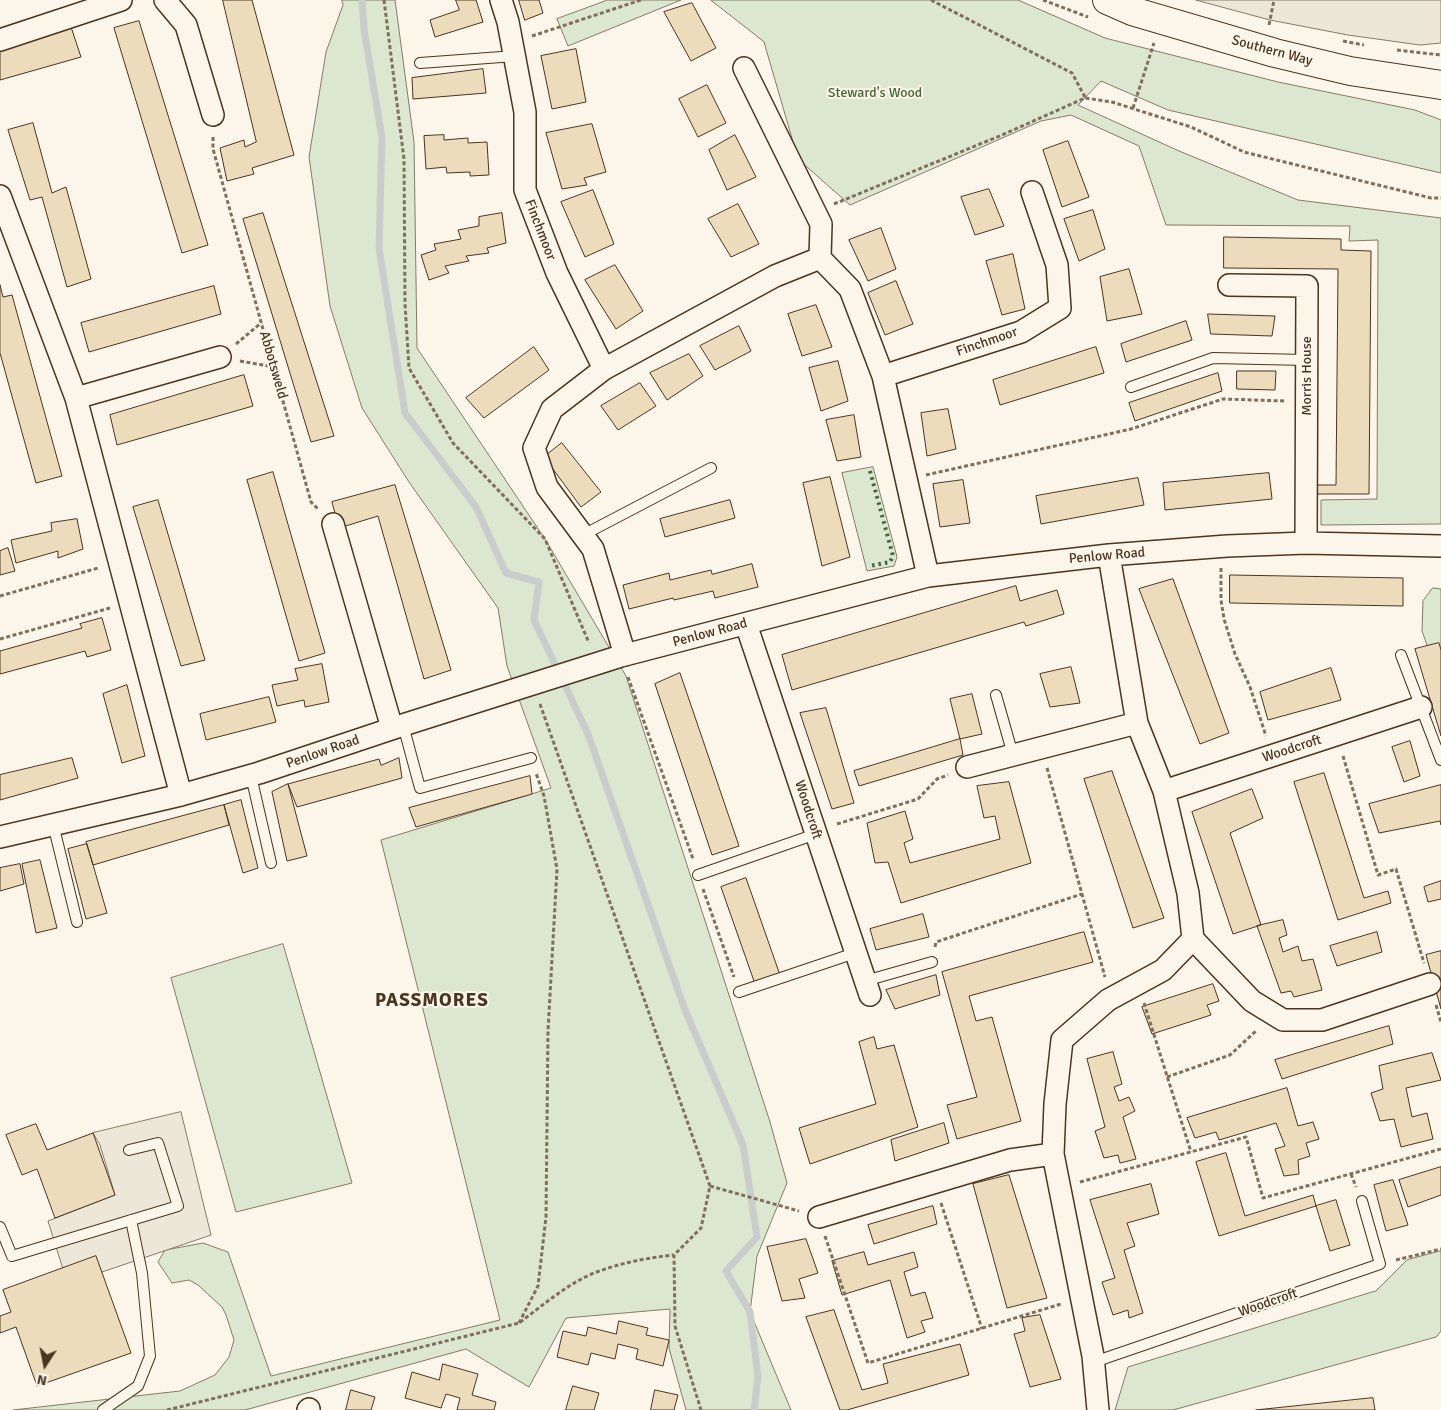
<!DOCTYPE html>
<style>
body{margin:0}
#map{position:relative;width:1441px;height:1410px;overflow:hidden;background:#fbf6e9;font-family:Signika,sans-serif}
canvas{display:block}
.north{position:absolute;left:20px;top:1340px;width:50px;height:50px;-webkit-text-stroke:4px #fbf6e9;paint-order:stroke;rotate:191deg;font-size:14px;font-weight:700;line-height:20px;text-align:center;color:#4a3520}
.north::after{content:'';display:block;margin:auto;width:18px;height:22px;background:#4a3520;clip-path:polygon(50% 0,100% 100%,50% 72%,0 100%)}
</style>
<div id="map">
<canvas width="1441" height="1410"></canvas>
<div class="north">N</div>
</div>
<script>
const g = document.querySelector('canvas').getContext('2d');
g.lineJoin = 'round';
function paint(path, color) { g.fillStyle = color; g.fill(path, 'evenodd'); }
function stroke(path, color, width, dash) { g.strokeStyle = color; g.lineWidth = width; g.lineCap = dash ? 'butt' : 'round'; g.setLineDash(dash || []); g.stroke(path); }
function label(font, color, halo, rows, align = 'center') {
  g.font = font + ' Signika,sans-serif'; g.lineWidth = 4; g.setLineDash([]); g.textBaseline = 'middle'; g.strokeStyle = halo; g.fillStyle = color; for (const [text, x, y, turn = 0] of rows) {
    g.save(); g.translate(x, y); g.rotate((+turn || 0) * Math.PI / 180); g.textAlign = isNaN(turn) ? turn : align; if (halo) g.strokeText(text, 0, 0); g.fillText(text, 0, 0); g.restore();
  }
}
const green = new Path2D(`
 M342 0H395L414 142 417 348 545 539 626 676 770 1122 787 1183 757 1256 750 1312 791 1410H686L669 1348 670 1309 566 1318 529 1387 466 1349 245 1410H13L180 1391 215 1375 229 1357 234 1340 226 1315 222 1307 198 1285 189 1280 172 1283 158 1262 165 1250 203 1243 228 1252 271 1376 500 1320 381 840 551 788 507 666 498 608 409 482 362 408 330 306 309 157 326 52 343 5Z
 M608 0H681L568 46 557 19Z
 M711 0H1018L1105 38 1278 82 1415 110 1441 120V173L1168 110 1101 81 1078 105 1179 151 1298 200 1441 218V524L1321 525V500L1377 499 1378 240 1349 241 1350 226 1166 225 1139 146 1071 115 1041 121 850 205 798 159 764 42Z
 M873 467 897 557 894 566 867 571 842 473Z
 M1433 588 1441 589V676L1432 659 1422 631 1423 601Z
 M283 944 352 1183 236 1212 171 978Z
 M1441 1251V1331L1436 1337 1173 1410H1115L1128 1367 1372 1292 1376 1291 1407 1260Z`);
const parking = new Path2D(`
 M1196 0H1441V43L1420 45 1348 35 1270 20Z
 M181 1112 211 1235 102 1272 63 1269 48 1221 115 1195 100 1145 93 1133Z`);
const stream = new Path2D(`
 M362 0 364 29 382 138 379 248 405 413 476 507 506 573 539 582 534 620 588 734 685 1010 743 1145 757 1237 726 1271 750 1312 758 1377 754 1410`);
const building = new Path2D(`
 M223 0H252L294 155 252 168 254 174 227 181 220 148 244 140 245 147 256 142Z
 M456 0H476L483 22 435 37 430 20 459 10Z
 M519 0H539L543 13 525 20Z
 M692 3 716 48 691 61 664 12Z
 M139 21 208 245 182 253 114 28Z
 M71 27 81 57 0 80V52Z
 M576 49 586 102 552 109 541 56Z
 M483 69 486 93 413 99 412 78Z
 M707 85 726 123 698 137 679 99Z
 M33 123 52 193 66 187 91 279 67 287 42 197 30 200 8 130Z
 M592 124 606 172 584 178 587 185 562 189 546 133Z
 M444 135V140L468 138V143L487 142 489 175 470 176V172L447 173 446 167 426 169 424 136Z
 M735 135 756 177 727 190 709 150Z
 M1068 141 1089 197 1062 207 1043 150Z
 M989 189 1004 226 975 235 961 197Z
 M593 190 614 244 585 257 561 202Z
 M738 204 759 244 731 257 708 219Z
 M1093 210 1105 249 1079 261 1064 219Z
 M263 213 334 436 311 442 243 219Z
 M502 213 506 243 487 248 489 253 466 256 469 261 445 266 449 273 429 280 421 255 436 250 434 244 461 239 458 230 479 226V217Z
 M881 228 896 269 868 281 849 240Z
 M1224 237 1341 239V250L1371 251 1369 494H1314L1315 485H1336L1338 269 1224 268Z
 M1013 254 1025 309 1002 315 986 261Z
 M615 265 643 311 616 329 585 280Z
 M1129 269 1142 314 1107 321 1100 277Z
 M896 281 913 324 885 335 868 293Z
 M0 285 3 297 12 295 62 476 36 483 0 353Z
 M214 286 221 314 89 352 81 323Z
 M816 305 832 347 802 356 788 314Z
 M1208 314 1275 316 1272 336 1211 334Z
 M1186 321 1192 340 1126 362 1121 344Z
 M739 326 751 351 715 370 700 346Z
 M534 347 549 370 484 418 466 398Z
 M1096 347 1104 373 1000 405 993 380Z
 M689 354 703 376 667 400 650 373Z
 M838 361 848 401 821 411 809 368Z
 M1237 371H1276L1275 390 1237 389Z
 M1218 373 1222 391 1135 421 1129 403Z
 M244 375 253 406 117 445 110 415Z
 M640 383 656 406 618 430 601 406Z
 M948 409 956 449 927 456 921 413Z
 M854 415 861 457 837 461 826 420Z
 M562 443 601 492 581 507 544 457Z
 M273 472 325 653 299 661 247 480Z
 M1269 473 1272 499 1165 510 1163 483Z
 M830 477 850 557 822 566 803 483Z
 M1138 478 1144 505 1041 524 1036 496Z
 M963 480 970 523 940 527 933 484Z
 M395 485 451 670 424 679 378 516 339 528 332 502Z
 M158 500 205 660 181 666 133 507Z
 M730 500 735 518 665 537 660 519Z
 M77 519 83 549 58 558V551L16 563 11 540 52 531 51 523Z
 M8 548 15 571 0 575V551Z
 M752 564 758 587 715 598 713 591 674 600 673 598 629 609 623 585 669 573 670 580 711 570 712 574Z
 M1230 575 1403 578V606L1230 603Z
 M1173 579 1229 733 1200 744 1139 589Z
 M1016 586 1020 601 1057 590 1064 614 1026 626 1024 622 792 690 782 655Z
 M102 618 111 650 87 657 85 651 0 674V651L82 628 80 624Z
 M1439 643 1441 650V736L1415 649Z
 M322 664 329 702 305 707 304 700 277 706 272 685 298 680 295 669Z
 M1071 667 1080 703 1050 707 1040 674Z
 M1331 668 1341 700 1268 720 1260 692Z
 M680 673 739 846 712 855 655 684Z
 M127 685 145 756 122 763 103 694Z
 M972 694 982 734 960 739 950 699Z
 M269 697 276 722 206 740 200 714Z
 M826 708 854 803 832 809 800 713Z
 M960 739 963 755 859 786 854 771Z
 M1410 741 1420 776 1404 782 1392 747Z
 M72 758 78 778 0 800V775Z
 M399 758 402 778 297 807 288 784 379 759 381 765Z
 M1112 771 1164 918 1133 928 1084 779Z
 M1324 773 1364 898 1388 891 1391 903 1338 920 1294 782Z
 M530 776 532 794 416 827 409 808Z
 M1009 782 1031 863 901 903 888 862 875 863 867 823 905 811 913 839 904 843 910 863 1000 839 995 816 984 818 977 786Z
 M288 784 307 856 287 861 272 792Z
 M1441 785V825L1440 821 1379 833 1369 804Z
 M1252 789 1263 818 1230 833 1261 925 1233 934 1192 812Z
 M241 800 258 868 243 873 224 805Z
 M224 805 229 825 93 865 86 842Z
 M87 844 107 913 86 919 68 849Z
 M40 860 57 928 36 933 22 864Z
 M20 864 24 884 0 891V868Z
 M746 878 780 975 755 984 721 887Z
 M1441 881V899L1428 902 1424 887Z
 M923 914 929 937 876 950 870 929Z
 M1283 920 1287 935 1279 938 1283 952 1298 946 1302 961 1313 959 1322 990 1294 997 1291 991 1281 993 1257 926Z
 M1084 932 1093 962 969 996 976 1021 992 1017 1021 1121 957 1139 947 1105 977 1097 942 972Z
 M1377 932 1382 952 1337 966 1330 946Z
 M1441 951V1009L1426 955Z
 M936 975 940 995 895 1009 886 990Z
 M1213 984 1219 1001 1207 1005 1211 1015 1152 1034 1142 1007Z
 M1389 1026 1393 1044 1282 1079 1275 1060Z
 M874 1037 877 1049 894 1045 918 1127 810 1164 799 1128 876 1104 859 1042Z
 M1113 1052 1122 1084 1114 1087 1119 1101 1129 1097 1135 1111 1123 1117 1136 1159 1120 1163 1118 1155 1104 1158 1095 1131 1105 1127 1087 1059Z
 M1432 1053 1441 1080 1406 1088 1412 1117 1427 1113 1433 1139 1401 1147 1394 1119 1380 1121 1371 1093 1383 1089 1379 1066Z
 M1287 1088 1298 1126 1313 1122 1319 1139 1306 1143 1310 1156 1298 1160 1299 1174 1284 1176 1275 1149 1285 1146 1276 1123 1219 1140 1216 1132 1195 1138 1187 1118Z
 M944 1123 949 1143 895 1161 891 1140Z
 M36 1124 47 1150 93 1133 115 1195 55 1218 37 1169 22 1175 6 1135Z
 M1226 1153 1245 1216 1313 1195 1316 1206 1219 1236 1196 1162Z
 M1441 1167V1195L1408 1207 1399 1180Z
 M1009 1175 1047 1298 1007 1308 973 1184Z
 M1393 1180 1408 1225 1386 1231 1374 1185Z
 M1151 1184 1159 1214 1127 1223 1135 1246 1124 1250 1143 1313 1129 1318 1128 1310 1113 1315 1102 1282 1115 1278 1090 1200Z
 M1336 1200 1350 1245 1330 1251 1316 1206Z
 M933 1206 937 1224 874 1244 868 1225Z
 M806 1239 818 1273 799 1279 805 1298 782 1301 767 1247Z
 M864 1252 868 1265 914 1252 918 1267 904 1272 911 1296 925 1292 933 1318 921 1321 925 1332 907 1338 890 1280 842 1295 832 1261Z
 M96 1256 131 1353 37 1386 16 1327 0 1333V1316L11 1312 3 1290Z
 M834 1310 862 1390 888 1383 883 1364 960 1344 969 1375 847 1410H840L806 1317Z
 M1040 1315 1061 1379 1030 1387 1014 1334 1025 1331 1022 1318Z
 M619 1321 648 1328 646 1335 669 1340 663 1366 636 1359 638 1349 618 1344 615 1359 591 1353 588 1365 557 1357 563 1331 586 1336 588 1327 616 1334Z
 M443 1364 478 1374 472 1395 496 1402 494 1410H457L460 1398 446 1394 441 1408 405 1398 412 1372 439 1380Z
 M573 1386 599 1393 594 1410H566Z
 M351 1390 375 1397 371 1410H346Z
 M655 1390 678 1395 674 1410H651Z
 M1373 1398 1375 1410H1256Z`);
const path = new Path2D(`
 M384 0 404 159 405 304 409 368 453 443 545 539 589 643
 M931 0 1072 73 1085 97
 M1043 0 1088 17
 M1269 25 1274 0
 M532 36 641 0
 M1343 41 1364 45
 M1397 50 1441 55
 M1133 108 1154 43
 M213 137V149L311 502 318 509
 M834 204 1002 135 1085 98 1112 102 1191 127 1244 152 1431 198H1441
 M236 344 261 323
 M240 361 274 367
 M926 475 1131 429 1223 399 1285 401
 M1221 568V600L1224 619 1235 654 1250 687 1266 736
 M0 596 98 568
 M0 639 110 608
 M628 677 693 859
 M540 704 710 1186 701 1228 674 1255 675 1326 701 1410
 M1343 756 1378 875 1396 869 1424 963
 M1047 768 1105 977
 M837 824 918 799 937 779 948 775
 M703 889 734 977
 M935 947 936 942 1082 894
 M1144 1003 1191 1152
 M1436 1005 1441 1022
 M1167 1077 1230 1055 1257 1030
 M1351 1174 1356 1187
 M1080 1182 1246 1137 1263 1198 1441 1149
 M710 1186 799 1211
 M941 1203 982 1329
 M825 1236 868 1363 1061 1304
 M1396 1260 1441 1249
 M519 1323 538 1286 546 1217 548 1031 557 869 544 796 536 773
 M167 1410 519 1323C542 1306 567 1284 594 1273 620 1263 646 1258 674 1255`);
const service = new Path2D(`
 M420 63 515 56
 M1131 387 1213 358 1307 360
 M583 535 711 468
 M1401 655 1441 760
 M996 695 1013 755
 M403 725 420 788 531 758
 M251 776 271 863
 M53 824 77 922
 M698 875 816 834
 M865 981 932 962
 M739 992 855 953
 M0 1227 12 1256 178 1206 158 1143 129 1150
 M1094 1362 1380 1264 1362 1201
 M103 1410 138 1386 150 1356 142 1273 131 1220`);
const minor = new Path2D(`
 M165 0 186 25 213 115
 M501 0 508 22 525 112V190L557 273 604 369
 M0 40 121 0
 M744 68 821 224 820 258
 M0 196 76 398 181 795
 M1229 285 1307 286 1306 543
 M883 376 1021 332 1060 308 1057 265 1032 192
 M76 398 220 357
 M333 524 392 728
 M746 624 870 995
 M625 655 593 549 547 487 534 448 552 409 604 369 775 276 820 258 850 289 883 376 928 576
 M967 767 1137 723
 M1164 791 1421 707
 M0 837 181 795 259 773 403 725 621 656 928 576 1109 555 1227 546 1306 543 1441 546
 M1193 939 1252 1001 1283 1020H1322L1430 984
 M819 1217 1010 1160 1053 1154
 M308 1410 309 1409
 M1098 1410 1093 1356 1053 1154 1055 1104 1062 1040 1108 1000 1163 970 1193 939 1188 893 1164 791 1137 723 1109 555`);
const primary = new Path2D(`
 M1107 0 1132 11 1275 53 1350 71 1441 85`);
const hedge = new Path2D(`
 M870 471 893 556 890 562 870 566`);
const streetNames = [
 ["Southern Way",1272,51,15],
 ["Finchmoor",540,230,69],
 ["Finchmoor",987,342,-19],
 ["Abbotsweld",273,365,74],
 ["Morris House",1307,376,-90],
 ["Penlow Road",1107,556,-5],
 ["Penlow Road",710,633,-15],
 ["Woodcroft",1292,749,-18],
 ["Penlow Road",323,752,-19],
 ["Woodcroft",808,810,72],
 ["Woodcroft",1268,1303,-19]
];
const parkNames = [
 ["Steward's Wood",875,93]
];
const districtNames = [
 ["PASSMORES",432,1001]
];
paint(green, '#dce7d0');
stroke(green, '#887966', 1);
paint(parking, '#ede7d9');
stroke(parking, '#887966', 1);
stroke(stream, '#c9cecd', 7);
paint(building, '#ecdcbc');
stroke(building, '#4a3520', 1);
stroke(service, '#4a3520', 12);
stroke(minor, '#4a3520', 24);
stroke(primary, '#4a3520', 30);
stroke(path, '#7f6f5c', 3, [4, 2.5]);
stroke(service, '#fbf6e9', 10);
stroke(minor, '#fbf6e9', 21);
stroke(primary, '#fbf6e9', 28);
stroke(hedge, '#436837', 4, [2.5, 4]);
label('14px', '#4a3520', '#fbf6e9', streetNames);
label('14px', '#436837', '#fbf6e9', parkNames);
g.letterSpacing = '1px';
label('bold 19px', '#4a3520', '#fbf6e9', districtNames);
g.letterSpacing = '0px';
</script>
